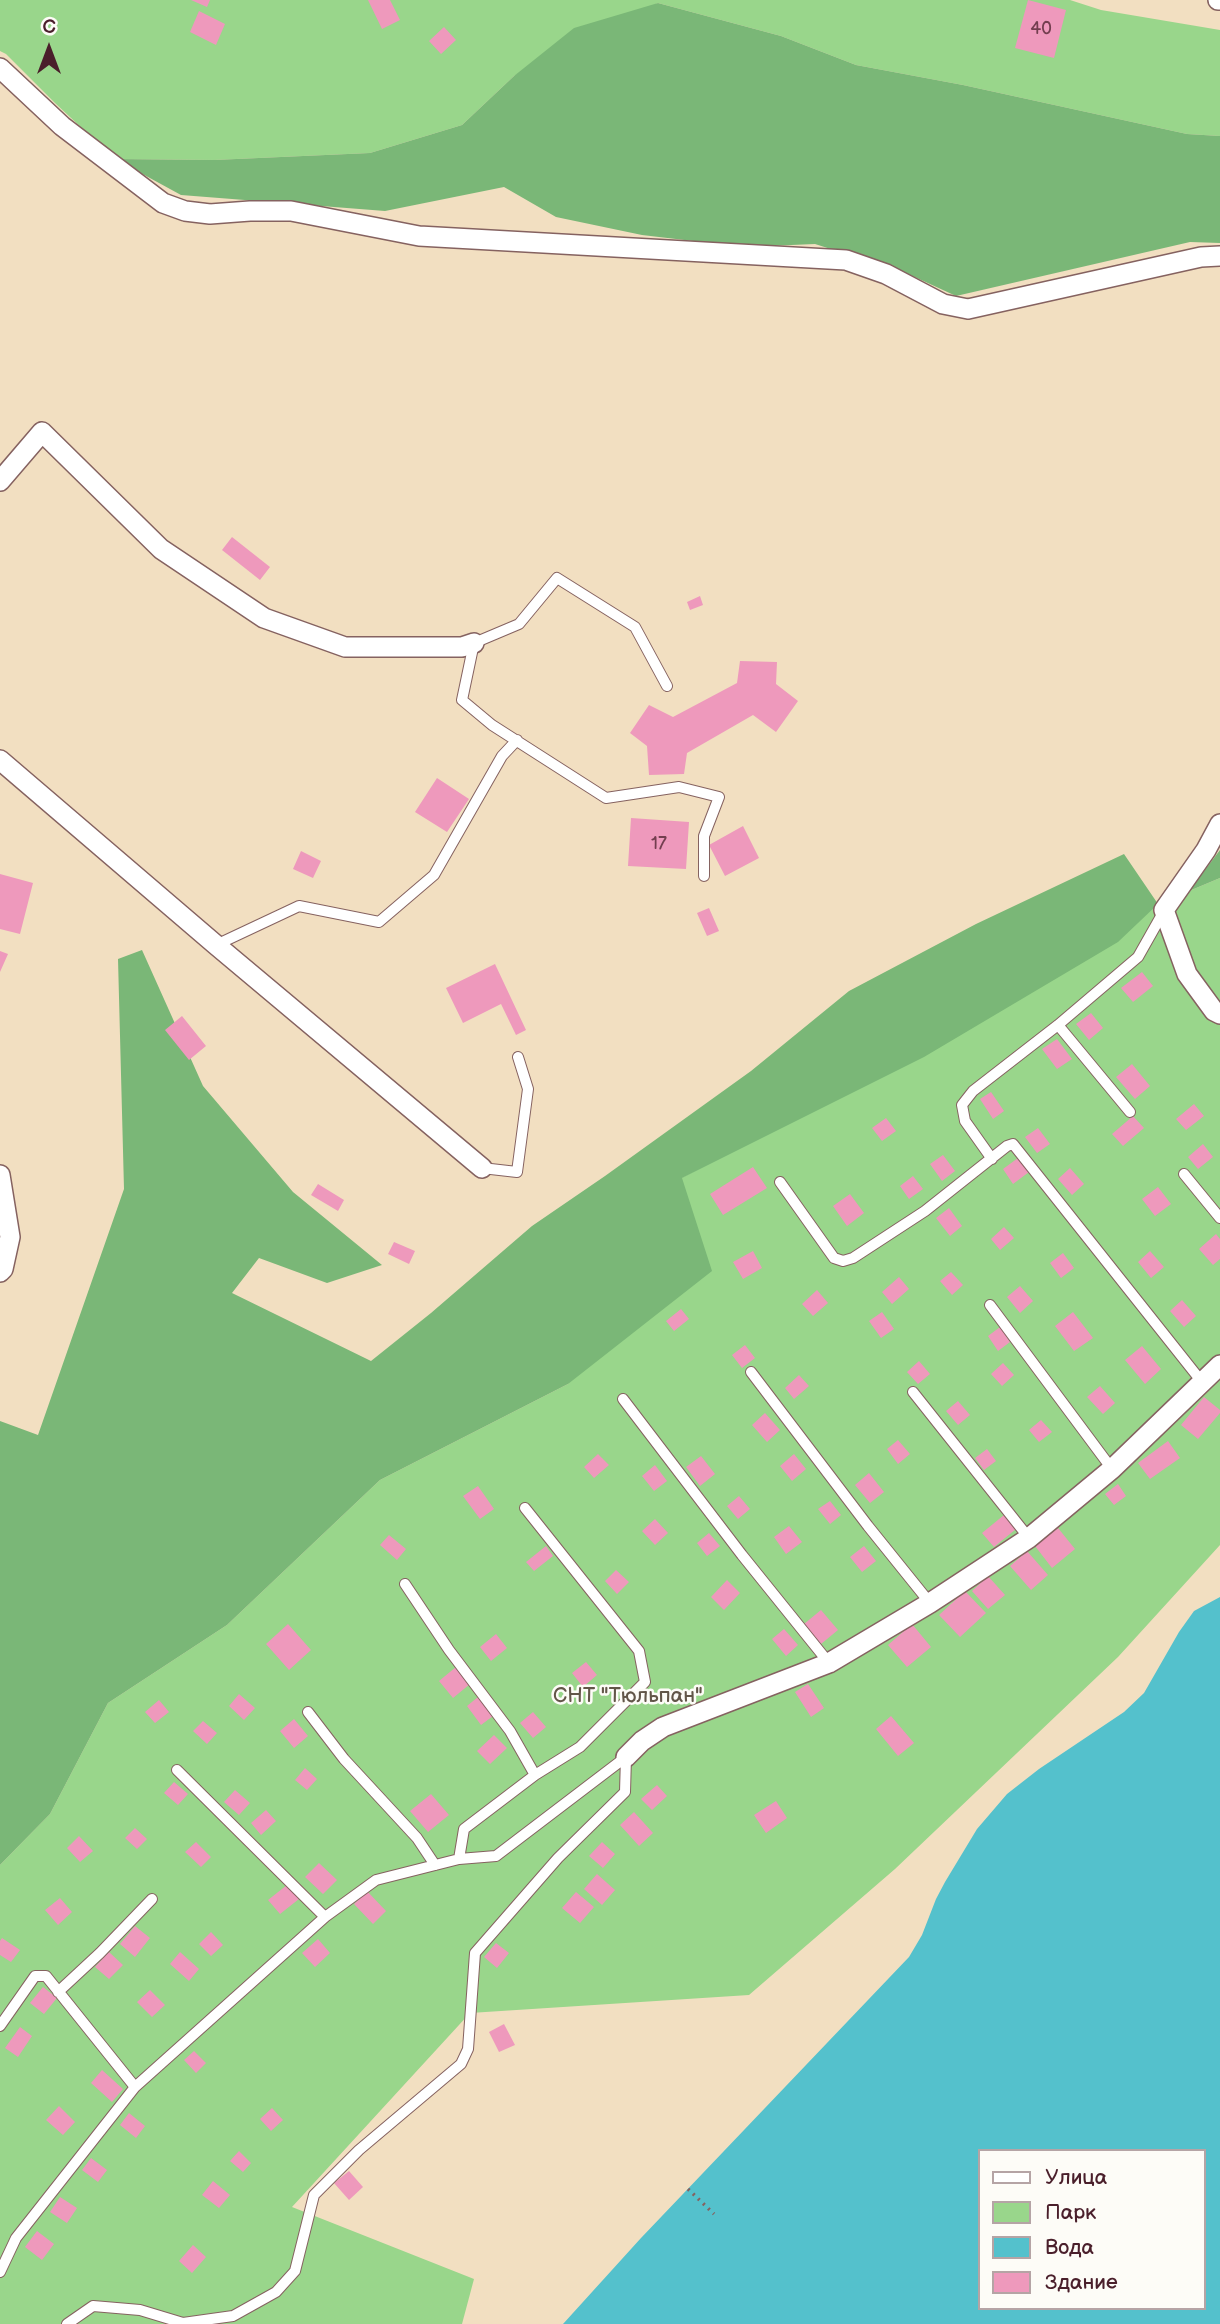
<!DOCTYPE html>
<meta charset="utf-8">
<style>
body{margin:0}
#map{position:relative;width:1220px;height:2324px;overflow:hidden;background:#f2dfc1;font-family:"Balsamiq Sans",sans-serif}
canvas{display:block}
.legend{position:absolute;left:978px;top:2149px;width:228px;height:161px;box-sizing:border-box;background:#fdfcf7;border:2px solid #b5a4a5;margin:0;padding:9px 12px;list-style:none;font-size:21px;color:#4a1f2b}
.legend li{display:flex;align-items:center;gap:14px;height:35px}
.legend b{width:35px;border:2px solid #b5a4a5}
.north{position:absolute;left:14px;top:14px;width:70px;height:70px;-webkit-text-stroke:5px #fdfcf7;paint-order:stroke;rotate:0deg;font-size:19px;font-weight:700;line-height:28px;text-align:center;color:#4a1f2b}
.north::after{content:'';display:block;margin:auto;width:24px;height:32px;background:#4a1f2b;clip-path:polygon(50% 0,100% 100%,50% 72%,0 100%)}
</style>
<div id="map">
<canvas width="1220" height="2324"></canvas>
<ul class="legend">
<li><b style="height:9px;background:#fff"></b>Улица</li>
<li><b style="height:19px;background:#99d68b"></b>Парк</li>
<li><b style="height:19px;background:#54c1cc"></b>Вода</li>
<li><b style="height:19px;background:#ee99bc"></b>Здание</li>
</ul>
<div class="north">С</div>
</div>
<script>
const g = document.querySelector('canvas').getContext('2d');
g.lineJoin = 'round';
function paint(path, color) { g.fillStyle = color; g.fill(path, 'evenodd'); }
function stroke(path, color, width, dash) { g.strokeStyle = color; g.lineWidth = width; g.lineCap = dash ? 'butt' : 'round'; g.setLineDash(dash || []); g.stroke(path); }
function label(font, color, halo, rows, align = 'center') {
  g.font = font + ' "Balsamiq Sans",sans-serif'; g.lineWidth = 5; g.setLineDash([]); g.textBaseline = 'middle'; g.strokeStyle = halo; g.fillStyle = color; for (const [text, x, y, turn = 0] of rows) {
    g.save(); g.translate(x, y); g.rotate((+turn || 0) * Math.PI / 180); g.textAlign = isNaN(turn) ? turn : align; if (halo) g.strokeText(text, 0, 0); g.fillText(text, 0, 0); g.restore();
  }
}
const green = new Path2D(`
 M0 0H1070L1101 10 1220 30V136L1187 134 963 85 856 65 781 36 658 3 514 76 462 125 370 153 214 160 115 159 55 103 6 54 0 51Z
 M1220 878V1545L1118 1657 895 1869 749 1995 470 2013 292 2207 474 2279 462 2324H0V1865L50 1814 108 1703 227 1625 380 1480 568 1384 681 1178 765 1134 1158 904Z`);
const forest = new Path2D(`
 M658 3 781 36 856 65 963 85 1187 134 1220 136V243L1190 242 956 296 906 273 815 244 744 247 642 235 556 217 504 187 385 211 181 195 115 159 214 160 370 153 462 125 514 76 574 28Z
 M1220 850V878L1189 891Z
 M1124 854 1158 904 1118 942 924 1057 682 1178 712 1271 568 1384 380 1480 227 1625 108 1703 50 1814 0 1865V1421L38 1435 124 1189 118 959 142 950 203 1086 293 1192 382 1265 327 1283 259 1258 232 1293 371 1361 431 1313 532 1226 605 1176 751 1071 849 991 976 924Z`);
const water = new Path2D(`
 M1220 1597V2324H563L641 2238 909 1957 922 1935 936 1899 945 1882 977 1829 1007 1794 1039 1769 1124 1712 1144 1693 1179 1632 1194 1611ZM980 2151H1204V2308H980Z`);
const building = new Path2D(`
 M191 0H210L207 7Z
 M368 0H390L400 20 382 29Z
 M1028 0 1066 10 1054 58 1015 48Z
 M199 11 225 24 216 45 190 32Z
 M444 27 456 40 441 54 429 41Z
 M232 537 270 567 260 580 222 550Z
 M700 596 703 605 690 610 687 602Z
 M740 661 777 662 776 684 798 701 776 732 753 715 687 753 684 774 649 775 647 746 630 733 649 705 673 717 737 683Z
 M437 778 469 799 447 832 415 812Z
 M631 818 689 822 686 869 628 866Z
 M743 826 759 858 725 876 709 845Z
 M301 851 321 861 313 878 293 869Z
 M0 874 33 883 20 934 0 929Z
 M709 908 719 931 707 936 697 913Z
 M0 951 8 954 0 972Z
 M495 964 526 1030 516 1035 501 1004 463 1023 446 988Z
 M1142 972 1153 986 1133 1002 1121 988Z
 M1091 1013 1103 1028 1089 1040 1076 1024Z
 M182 1016 206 1046 189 1060 165 1030Z
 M1057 1039 1072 1059 1057 1069 1042 1049Z
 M1132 1064 1150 1086 1135 1099 1116 1077Z
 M991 1092 1004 1111 993 1119 980 1099Z
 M1194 1104 1204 1116 1186 1130 1176 1119Z
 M1133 1116 1144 1128 1123 1146 1112 1134Z
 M886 1118 896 1131 882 1141 872 1128Z
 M1038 1128 1050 1144 1037 1153 1025 1137Z
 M1203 1144 1213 1157 1198 1169 1188 1157Z
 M943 1155 955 1171 942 1181 930 1164Z
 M1018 1158 1029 1172 1013 1184 1003 1169Z
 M753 1167 767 1188 723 1215 710 1194Z
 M1070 1168 1084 1184 1072 1195 1058 1179Z
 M913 1176 923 1189 909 1199 900 1186Z
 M318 1184 344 1200 338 1211 311 1195Z
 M1158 1187 1171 1204 1155 1216 1142 1199Z
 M850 1194 864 1213 847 1226 833 1206Z
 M949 1208 962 1226 950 1236 936 1218Z
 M1004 1227 1014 1238 1000 1250 991 1239Z
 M1216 1234 1220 1239V1259L1213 1265 1199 1249Z
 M394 1242 415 1251 409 1264 388 1254Z
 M753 1251 762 1268 743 1279 733 1262Z
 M1150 1251 1164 1267 1151 1278 1138 1262Z
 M1063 1253 1074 1268 1061 1278 1050 1263Z
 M951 1272 963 1285 952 1295 940 1281Z
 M899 1277 909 1289 892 1304 882 1292Z
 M1020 1286 1033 1301 1020 1313 1007 1297Z
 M817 1290 828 1303 813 1316 802 1304Z
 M1182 1300 1196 1316 1184 1327 1170 1311Z
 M681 1309 689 1319 674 1331 666 1321Z
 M882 1312 894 1329 881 1338 869 1321Z
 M1073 1312 1093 1338 1074 1351 1055 1326Z
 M1000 1327 1010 1342 998 1351 988 1336Z
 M745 1345 755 1358 742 1368 732 1355Z
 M1142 1346 1161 1369 1145 1384 1125 1360Z
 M919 1361 930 1374 918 1384 907 1372Z
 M1003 1363 1014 1375 1002 1386 991 1374Z
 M799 1375 809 1386 794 1399 785 1388Z
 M1100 1386 1115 1403 1103 1414 1087 1397Z
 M1204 1397 1220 1410V1413L1198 1439 1181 1425Z
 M958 1401 970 1415 958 1425 946 1411Z
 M765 1413 780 1430 767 1442 752 1425Z
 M1041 1420 1052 1432 1039 1442 1029 1430Z
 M898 1440 910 1454 898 1464 887 1449Z
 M1168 1441 1180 1458 1150 1479 1138 1463Z
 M987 1449 996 1461 984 1470 975 1458Z
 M598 1454 609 1465 594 1478 584 1467Z
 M794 1454 806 1469 792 1481 780 1466Z
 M701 1456 715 1474 700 1486 686 1467Z
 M655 1465 667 1481 654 1491 642 1476Z
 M869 1473 884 1492 870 1503 855 1485Z
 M1118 1484 1126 1496 1114 1505 1105 1494Z
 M478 1486 494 1509 480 1519 463 1496Z
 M739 1496 750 1509 738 1519 727 1506Z
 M830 1501 841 1515 830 1524 818 1509Z
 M1004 1515 1016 1529 994 1547 982 1533Z
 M655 1519 668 1533 655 1545 642 1531Z
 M789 1526 802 1542 786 1554 774 1537Z
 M1058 1528 1075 1549 1052 1568 1035 1546Z
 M709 1533 720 1546 707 1556 697 1543Z
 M389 1535 406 1549 397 1560 380 1545Z
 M546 1546 553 1556 534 1571 526 1562Z
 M864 1546 876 1561 862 1572 850 1557Z
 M1027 1551 1048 1575 1031 1590 1010 1566Z
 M616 1570 629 1582 617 1594 605 1581Z
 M988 1576 1005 1595 988 1609 972 1591Z
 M727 1580 740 1593 724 1610 711 1597Z
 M965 1591 986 1613 960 1637 939 1615Z
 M821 1610 838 1630 821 1644 804 1624Z
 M288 1624 311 1650 289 1670 266 1644Z
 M912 1624 931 1647 907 1667 888 1645Z
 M784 1629 798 1645 786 1656 772 1639Z
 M496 1634 507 1648 491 1661 480 1647Z
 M586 1662 597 1675 583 1687 572 1673Z
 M456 1667 470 1684 453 1698 439 1681Z
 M808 1684 824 1708 811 1717 795 1692Z
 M239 1694 255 1708 244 1720 229 1706Z
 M478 1697 493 1716 481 1725 467 1706Z
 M159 1700 169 1712 155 1723 145 1712Z
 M533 1712 546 1727 533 1738 520 1723Z
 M891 1716 914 1743 898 1756 876 1729Z
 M294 1719 308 1736 294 1748 280 1731Z
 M203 1721 217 1733 207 1744 193 1731Z
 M494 1735 507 1748 490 1764 477 1751Z
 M305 1768 317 1779 307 1790 295 1780Z
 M174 1782 188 1794 178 1805 164 1793Z
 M657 1785 667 1796 652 1810 641 1799Z
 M235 1790 250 1803 239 1815 224 1802Z
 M431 1794 449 1815 428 1832 410 1811Z
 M776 1801 787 1818 766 1833 754 1815Z
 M266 1810 276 1821 261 1835 251 1823Z
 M634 1812 653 1833 639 1846 620 1825Z
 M135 1828 147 1839 137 1849 125 1838Z
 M79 1836 93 1851 80 1862 67 1848Z
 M196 1842 211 1857 201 1867 185 1852Z
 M602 1842 615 1854 603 1868 589 1856Z
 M319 1863 337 1880 323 1894 305 1877Z
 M597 1874 615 1890 602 1905 584 1889Z
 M287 1885 299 1899 280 1914 268 1900Z
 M367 1891 386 1911 373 1924 354 1904Z
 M576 1892 594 1907 580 1923 562 1908Z
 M60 1898 72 1912 58 1925 45 1910Z
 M135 1926 150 1938 135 1957 120 1944Z
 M211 1932 223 1945 211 1956 199 1944Z
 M2 1938 20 1950 11 1962 0 1955V1941Z
 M318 1939 330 1953 315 1967 302 1953Z
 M496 1943 509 1953 497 1968 484 1957Z
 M109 1952 123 1965 109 1979 95 1967Z
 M180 1952 199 1969 189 1981 170 1964Z
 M43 1987 57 1998 44 2014 30 2003Z
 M150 1990 165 2005 152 2017 137 2002Z
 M504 2024 515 2045 499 2052 489 2032Z
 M20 2027 32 2036 18 2057 5 2048Z
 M194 2051 206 2063 196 2073 184 2060Z
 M102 2070 123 2089 112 2102 91 2083Z
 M59 2106 75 2122 63 2135 46 2120Z
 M272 2108 283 2120 271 2131 260 2119Z
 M129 2113 145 2126 136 2138 120 2125Z
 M239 2151 251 2163 243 2172 230 2161Z
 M91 2158 107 2170 98 2182 82 2170Z
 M349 2171 363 2187 349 2200 334 2183Z
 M213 2181 230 2195 219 2208 202 2195Z
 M60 2197 77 2208 67 2223 50 2212Z
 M37 2231 54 2244 42 2260 25 2247Z
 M193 2245 206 2257 192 2273 179 2261Z`);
const path = new Path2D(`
 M688 2189 714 2214`);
const service = new Path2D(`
 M667 686 635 627 557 578 519 624 474 643 462 700 492 725 606 798 679 787 719 797 704 836V876
 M216 945 299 906 379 922 434 875 502 756 517 740
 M1058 1025 1130 1112
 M992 1159 965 1121 962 1105 973 1091 1058 1025 1138 957 1164 911
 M482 1168 517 1172 528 1089 518 1057
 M1184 1174 1220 1218
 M780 1182 834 1258 843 1261 853 1258 925 1211 1007 1146 1013 1144 1202 1382
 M990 1305 1112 1469
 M751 1372 868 1526 930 1603
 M913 1392 1029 1538
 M623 1399 742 1555 829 1663
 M405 1584 449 1650 510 1731 535 1775
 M308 1712 344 1759 417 1838 435 1865
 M177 1770 325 1917
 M459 1859 464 1829 535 1775 580 1747 645 1682 639 1651 525 1508
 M58 1992 100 1953 152 1899
 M0 2026 35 1976H46L135 2087
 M0 2272 16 2238 135 2087 325 1917 376 1880 459 1859 496 1856 626 1757
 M67 2324 93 2306 140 2310 183 2323 233 2316 276 2292 295 2271 314 2195 359 2150 461 2064 468 2049 475 1953 558 1858 625 1792 626 1757`);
const minor = new Path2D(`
 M1218 0H1220
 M0 68 62 126 163 203 185 211 210 214 250 211H291L419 236 846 260 886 274 943 304 968 309 1201 257 1220 256
 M0 481 42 432 161 549 264 618 345 647H462L474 643
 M0 760 216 945 482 1168
 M1220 824 1206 850 1164 910 1187 974 1214 1011 1220 1014
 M0 1175 10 1237 3 1269 0 1272
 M626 1757 642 1741 663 1727 829 1663 930 1603 1029 1538 1112 1469 1220 1365`);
const numberNames = [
 ["40",1041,29],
 ["17",659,844]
];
const parkNames = [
 ["СНТ \"Тюльпан\"",628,1697]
];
paint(green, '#99d68b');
paint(forest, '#7ab777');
paint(water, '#54c1cc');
paint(building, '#ee99bc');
stroke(service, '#856260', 12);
stroke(minor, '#856260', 22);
stroke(path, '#856260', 3.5, [2, 5]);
stroke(service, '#fff', 10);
stroke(minor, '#fff', 19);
label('18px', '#733e4f', null, numberNames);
label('21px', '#625648', '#fdfcf7', parkNames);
</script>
